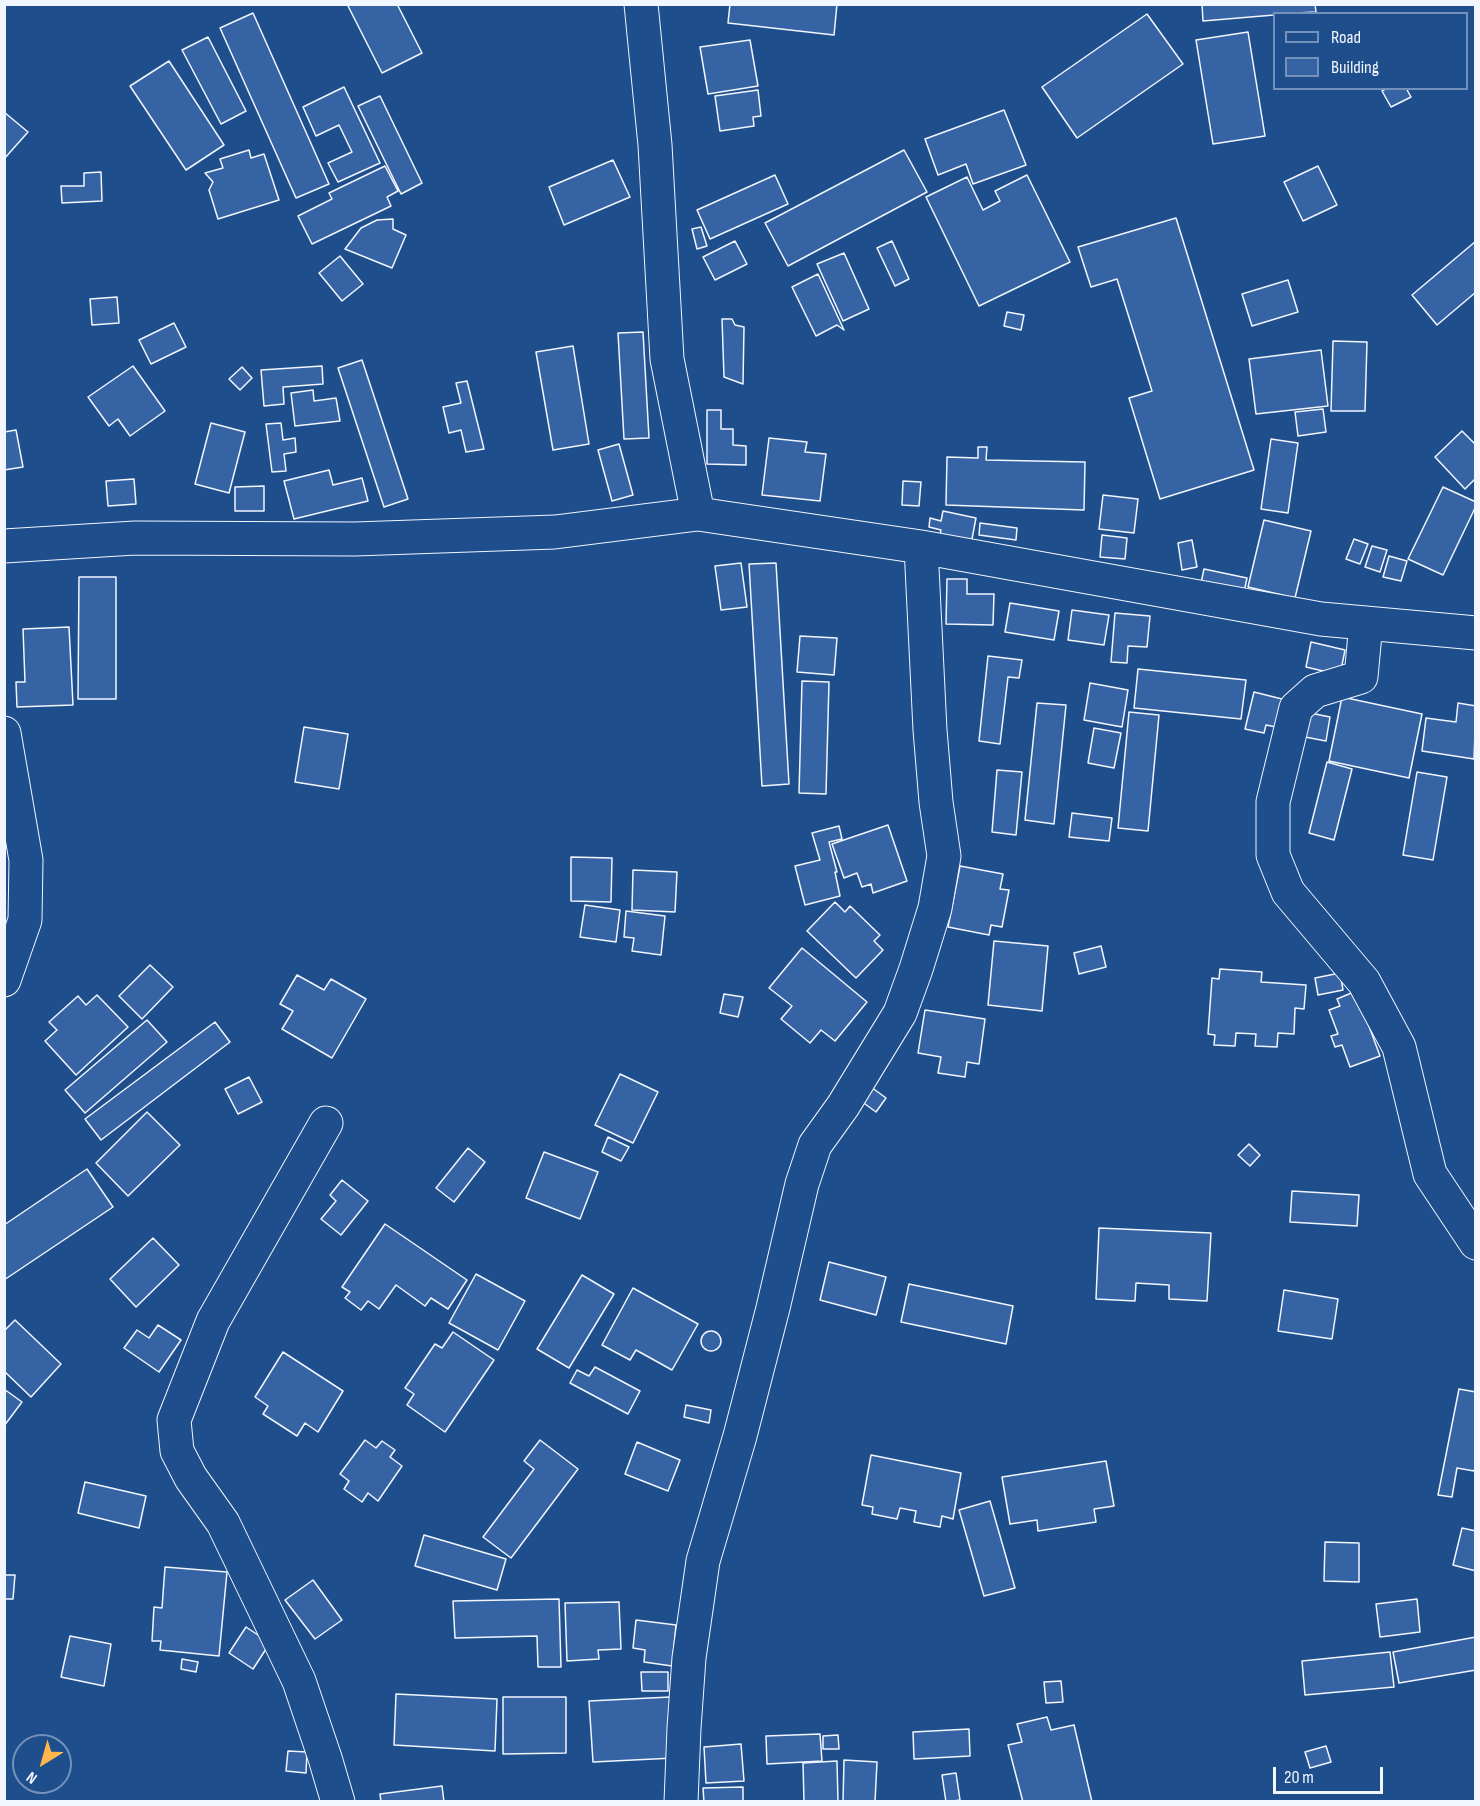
<!DOCTYPE html>
<style>
body{margin:0}
#map{position:relative;width:1480px;height:1806px;overflow:hidden;background:#1f4e8c;font-family:"Sofia Sans Condensed",sans-serif}
canvas{display:block}
.frame{position:absolute;inset:0;border:6px solid #f2f6ff;pointer-events:none}
.legend{position:absolute;left:1273px;top:12px;width:195px;height:78px;box-sizing:border-box;background:#1f4e8c;border:2px solid #7391ba;margin:0;padding:8px 10px;list-style:none;font-size:18px;color:#f2f6ff}
.legend li{display:flex;align-items:center;gap:12px;height:30px}
.legend b{width:30px;border:2px solid #7391ba}
.north{position:absolute;left:12px;top:1734px;width:60px;height:60px;box-sizing:border-box;background:#1f4e8c;border:2px solid #7391ba;border-radius:50%;rotate:217deg;font-size:16px;font-weight:700;line-height:24px;text-align:center;color:#f2f6ff}
.north::after{content:'';display:block;margin:auto;width:21px;height:27px;background:#ffb74d;clip-path:polygon(50% 0,100% 100%,50% 72%,0 100%)}
.scale{position:absolute;left:1273px;top:1767px;width:110px;height:27px;box-sizing:border-box;border:3px solid #f2f6ff;border-top:0;padding-left:8px;font-size:18px;line-height:21px;white-space:nowrap;color:#f2f6ff;-webkit-text-stroke:4px #1f4e8c;paint-order:stroke}
</style>
<div id="map">
<canvas width="1480" height="1806"></canvas>
<div class="frame"></div>
<ul class="legend">
<li><b style="height:8px;background:#1f4e8c"></b>Road</li>
<li><b style="height:16px;background:#3563a3"></b>Building</li>
</ul>
<div class="north">N</div>
<div class="scale">20 m</div>
</div>
<script>
const g = document.querySelector('canvas').getContext('2d');
g.lineJoin = 'round';
function paint(path, color) { g.fillStyle = color; g.fill(path, 'evenodd'); }
function stroke(path, color, width, dash) { g.strokeStyle = color; g.lineWidth = width; g.lineCap = dash ? 'butt' : 'round'; g.setLineDash(dash || []); g.stroke(path); }
const building = new Path2D(`
 M347 4H397L422 53 382 73Z
 M730 4H837L834 35 728 23Z
 M1202 4H1315L1316 12 1274 14V15L1203 21Z
 M253 13 329 184 296 198 220 28Z
 M1147 14 1183 64 1077 138 1042 87Z
 M1248 32 1265 136 1213 144 1196 40Z
 M208 37 246 111 221 124 182 50Z
 M750 40 758 86 708 94 700 47Z
 M169 61 224 145 186 170 130 86Z
 M344 87 380 163 338 182 328 163 352 152 339 125 316 136 303 107Z
 M1387 88H1406L1411 97 1391 107 1382 91Z
 M758 90 761 116 753 117 754 126 720 131 715 96Z
 M380 96 422 183 401 194 358 106Z
 M1004 110 1026 165 973 184 966 164 938 175 925 139Z
 M4 112 28 132 4 159Z
 M249 150 251 158 264 154 279 200 218 219 209 190 213 182 205 173 223 168 220 159Z
 M904 150 927 192 788 266 765 223Z
 M613 160 630 197 564 225 549 187Z
 M385 166 398 191 387 197 391 206 312 244 298 216 332 199 329 193Z
 M1318 166 1337 205 1303 221 1284 182Z
 M101 172 102 201 62 203 61 186H84V173Z
 M775 175 788 204 710 239 697 210Z
 M1027 175 1070 262 979 306 926 197 967 177 983 210 1000 201 995 191Z
 M1176 218 1254 470 1160 499 1129 398 1152 391 1117 279 1091 287 1078 247Z
 M393 219V229L406 235 392 268 345 249 361 228 377 220Z
 M701 227 707 246 697 249 692 229Z
 M735 241 747 264 715 280 703 257Z
 M892 241 909 279 895 286 877 248Z
 M1476 241V292L1437 325 1412 295Z
 M844 253 869 309 843 321 817 264Z
 M340 256 363 284 342 301 319 273Z
 M818 274 844 330 837 325 816 336 792 287Z
 M1288 280 1298 312 1252 326 1242 294Z
 M117 297 119 323 92 325 90 299Z
 M1007 312 1024 315 1021 330 1004 326Z
 M722 319H732L735 325 744 327 743 384 724 377Z
 M174 323 186 347 151 364 139 340Z
 M643 332 649 438 624 439 618 333Z
 M1333 341 1367 342 1365 411H1331Z
 M573 346 589 444 553 450 536 352Z
 M1321 350 1328 406 1256 414 1249 359Z
 M362 360 408 499 384 507 338 368Z
 M133 366 165 411 130 436 118 419 109 426 88 397Z
 M322 366 323 384 283 387 284 404 264 406 261 370Z
 M242 367 252 378 240 390 229 379Z
 M467 381 484 449 466 452 461 430 449 433 443 407 461 403 456 383Z
 M313 390 314 401 336 398 340 421 295 426 291 393Z
 M1323 409 1326 432 1298 436 1295 412Z
 M707 410H721V429H733V445L746 446V465L707 464Z
 M211 423 245 432 229 493 195 484Z
 M281 423 283 440 295 438 296 452 284 454 286 471 272 472 266 424Z
 M16 430 23 467 4 470V432Z
 M1462 431 1476 445V478L1465 489 1435 457Z
 M769 438 807 442 805 452 826 454 820 501 762 495Z
 M1271 439 1298 443 1288 513 1261 509Z
 M619 444 633 495 612 501 598 450Z
 M978 447H987L986 460 1085 462 1084 510 946 505 947 457 978 458Z
 M329 470 333 485 362 478 368 501 294 519 284 481Z
 M134 479 136 504 108 506 106 481Z
 M903 481 921 482 919 506 902 505Z
 M264 486V511H235V487Z
 M1443 487 1476 502V506L1443 575 1408 559Z
 M1103 495 1138 499 1134 533 1099 529Z
 M943 511 976 518 971 544 939 538 941 530 929 527 930 518 941 521Z
 M1264 520 1311 531 1295 598 1248 587Z
 M980 523 1017 528 1016 540 979 535Z
 M1102 535 1127 538 1125 559 1100 557Z
 M1354 539 1368 544 1360 564 1346 559Z
 M1192 540 1197 567 1182 570 1178 543Z
 M1372 546 1387 550 1380 572 1365 567Z
 M1389 556 1407 561 1401 581 1383 577Z
 M741 563 747 607 721 610 715 566Z
 M776 563 789 784 762 786 749 564Z
 M1204 569 1247 578 1244 592 1201 583Z
 M79 577H116V699H78Z
 M947 579H967V594H994L993 625 946 624Z
 M1010 603 1059 611 1054 640 1005 632Z
 M1072 610 1109 615 1104 645 1068 640Z
 M1115 613 1150 616 1147 647 1128 646 1127 663 1111 662Z
 M69 627 73 705 17 707 16 682H25L23 629Z
 M800 636 837 638 834 675 797 672Z
 M1311 642 1345 650 1340 675 1306 667Z
 M988 656 1022 660 1019 678 1008 677 1000 744 979 741Z
 M1138 669 1246 680 1241 719 1134 708Z
 M802 681 829 682 826 794 799 793Z
 M1090 683 1128 690 1122 727 1084 720Z
 M1254 692 1282 699 1276 727 1266 725 1264 733 1245 729Z
 M1342 697 1422 714 1409 778 1329 761Z
 M1037 703 1066 705 1054 824 1025 820Z
 M1458 703 1476 706 1474 759 1422 751 1426 718 1456 722Z
 M1129 712 1159 715 1148 831 1118 828Z
 M1310 713 1330 717 1326 741 1305 737Z
 M304 727 348 734 339 789 295 782Z
 M1094 728 1121 733 1114 768 1088 763Z
 M1327 762 1352 769 1334 840 1309 833Z
 M997 770 1022 772 1016 835 992 832Z
 M1417 772 1447 777 1433 860 1403 855Z
 M1072 813 1112 818 1109 841 1069 837Z
 M888 825 907 881 873 893 871 884 862 887 857 873 844 878 832 844Z
 M839 826 842 839 829 842 837 872H835L840 896 805 905 795 866 820 860 812 833Z
 M571 857 612 858 611 902 571 901Z
 M960 866 1003 874 1000 889 1009 890 1002 927 991 925 989 935 948 927Z
 M633 870 677 872 675 912 632 910Z
 M835 902 845 912 850 906 880 935 874 941 883 950 856 978 807 931Z
 M585 905 620 910 616 942 580 937Z
 M626 911 665 916 661 955 632 951 634 938 624 937Z
 M994 941 1048 946 1042 1011 988 1005Z
 M1101 946 1106 967 1079 974 1074 953Z
 M802 948 867 1002 835 1041 821 1030 810 1043 781 1019 792 1006 769 988Z
 M150 965 173 987 142 1019 119 996Z
 M1220 969 1262 972 1261 982 1306 985 1304 1009 1295 1008 1294 1034 1278 1033 1277 1047 1255 1046 1256 1034 1236 1033 1235 1046 1214 1045 1215 1035 1208 1034 1212 978 1219 979Z
 M1340 973 1343 990 1318 995 1315 978Z
 M297 975 324 990 331 979 366 999 332 1058 282 1029 293 1011 280 1004Z
 M1356 991 1380 1056 1350 1067 1342 1045 1335 1047 1331 1036 1338 1034 1329 1010 1340 1006 1337 999Z
 M724 994 743 997 738 1017 720 1013Z
 M97 995 128 1027 76 1075 45 1041 57 1030 49 1022 78 996 86 1005Z
 M925 1010 985 1019 979 1064 967 1062 965 1077 938 1073 941 1057 918 1053Z
 M147 1020 167 1042 85 1113 65 1090Z
 M215 1022 230 1042 101 1140 85 1119Z
 M620 1074 658 1092 633 1143 595 1125Z
 M249 1077 262 1102 238 1114 225 1089Z
 M871 1087 886 1098 876 1112 861 1101Z
 M147 1112 180 1145 128 1196 96 1163Z
 M608 1137 629 1147 621 1161 602 1152Z
 M1249 1144 1260 1155 1250 1166 1238 1155Z
 M468 1148 485 1162 454 1202 436 1188Z
 M544 1152 598 1172 580 1219 526 1198Z
 M87 1169 113 1207 4 1280V1225Z
 M342 1180 368 1201 341 1235 321 1219 336 1201 330 1195Z
 M1292 1191 1359 1195 1357 1226 1290 1222Z
 M385 1224 467 1280 448 1309 431 1298 425 1306 396 1285 379 1309 368 1301 361 1310 345 1298 350 1292 342 1287Z
 M1099 1228 1211 1233 1207 1301 1169 1299V1285L1136 1283 1135 1301 1096 1299Z
 M153 1238 179 1265 136 1307 110 1279Z
 M829 1262 886 1277 876 1315 820 1300Z
 M476 1274 525 1301 498 1350 449 1323Z
 M582 1275 614 1294 569 1368 537 1349Z
 M909 1284 1013 1306 1006 1344 901 1322Z
 M633 1288 698 1324 672 1370 636 1350 630 1360 602 1345Z
 M1284 1290 1338 1299 1332 1339 1278 1331Z
 M15 1320 61 1364 31 1397 4 1371V1331Z
 M158 1325 181 1340 159 1372 124 1348 137 1330 149 1338Z
 M701 1341a10 10 0 1 1 20 0a10 10 0 1 1-20 0Z
 M453 1332 494 1360 445 1432 407 1405 414 1394 405 1388 435 1344 442 1348Z
 M283 1352 343 1391 318 1432 305 1423 297 1436 263 1414 268 1406 255 1397Z
 M595 1367 640 1391 628 1414 570 1383 577 1370 589 1376Z
 M4 1389 22 1402 4 1426Z
 M1459 1389 1476 1392V1465L1474 1471 1457 1468 1452 1497 1438 1495Z
 M686 1405 711 1410 709 1423 684 1417Z
 M365 1440 376 1448 382 1441 395 1450 390 1457 402 1466 378 1501 368 1493 362 1502 344 1489 349 1481 340 1474Z
 M540 1440 578 1469 511 1558 483 1537 534 1469 524 1461Z
 M637 1442 680 1460 668 1491 625 1474Z
 M871 1455 961 1473 953 1519 942 1516 940 1527 914 1522 916 1511 900 1508 897 1519 872 1514 873 1507 862 1505Z
 M1106 1461 1114 1506 1094 1509 1096 1522 1038 1531 1037 1520 1010 1524 1002 1477Z
 M85 1482 146 1496 139 1528 78 1513Z
 M990 1501 1015 1588 984 1596 959 1510Z
 M1462 1528 1476 1531V1571L1453 1565Z
 M424 1535 506 1559 497 1590 415 1566Z
 M1325 1542 1359 1543V1582L1324 1581Z
 M165 1567 227 1572 219 1656 160 1650 161 1641H152L154 1607 162 1608Z
 M4 1575H15L13 1599H4Z
 M313 1580 342 1620 315 1639 285 1600Z
 M559 1599 561 1667H538L537 1636 455 1638 453 1601Z
 M1417 1599 1420 1632 1380 1637 1376 1604Z
 M619 1602 621 1649 598 1650 599 1659 567 1661 565 1603Z
 M636 1620 676 1625 672 1666 644 1662 645 1650 633 1648Z
 M246 1627 270 1643 253 1669 229 1653Z
 M70 1636 111 1644 104 1686 61 1677Z
 M1476 1637V1670L1399 1683 1393 1652Z
 M1390 1652 1394 1687 1305 1695 1302 1661Z
 M182 1659 198 1662 196 1672 181 1669Z
 M641 1672H668V1691H642Z
 M1061 1681 1063 1702 1046 1703 1044 1682Z
 M396 1694 497 1699 495 1751 394 1745Z
 M503 1697H566V1753L503 1754Z
 M670 1697 674 1758 593 1762 589 1701Z
 M1047 1717 1051 1730 1074 1725 1092 1802H1023L1008 1745 1022 1742 1017 1724Z
 M969 1729 970 1756 914 1759 913 1732Z
 M820 1734 822 1761 767 1764 766 1736Z
 M838 1735 839 1749H823V1736Z
 M741 1744 744 1781 706 1783 704 1747Z
 M1326 1746 1331 1762 1310 1768 1305 1752Z
 M288 1751 307 1752 306 1773 286 1771Z
 M844 1760 877 1762 875 1802H843Z
 M837 1761 838 1802H804L803 1763Z
 M956 1773 960 1800 946 1802 942 1775Z
 M442 1786 444 1802H381L380 1794Z
 M743 1787V1802H704L703 1788Z`);
const street = new Path2D(`
 M641 4 655 145 667 359 698 514
 M4 546 135 538 355 539 555 532 698 514 921 547 1321 619 1476 633
 M1366 623 1361 677 1315 691 1296 708 1273 802V855L1288 892 1364 982 1399 1047 1430 1174 1476 1243
 M4 733 26 860 25 920 4 980
 M326 1123 213 1321 174 1420 177 1451 191 1478 223 1523 299 1681 325 1758 338 1802
 M681 1802 684 1728 689 1658 703 1561 740 1436 773 1308 802 1184 815 1145 843 1106 900 1013 916 969 935 908 944 856 936 802 930 730 921 547`);
paint(building, '#3563a3');
stroke(building, '#f2f6ff', 1.5);
stroke(street, '#f2f6ff', 35);
stroke(street, '#1f4e8c', 33);
</script>
